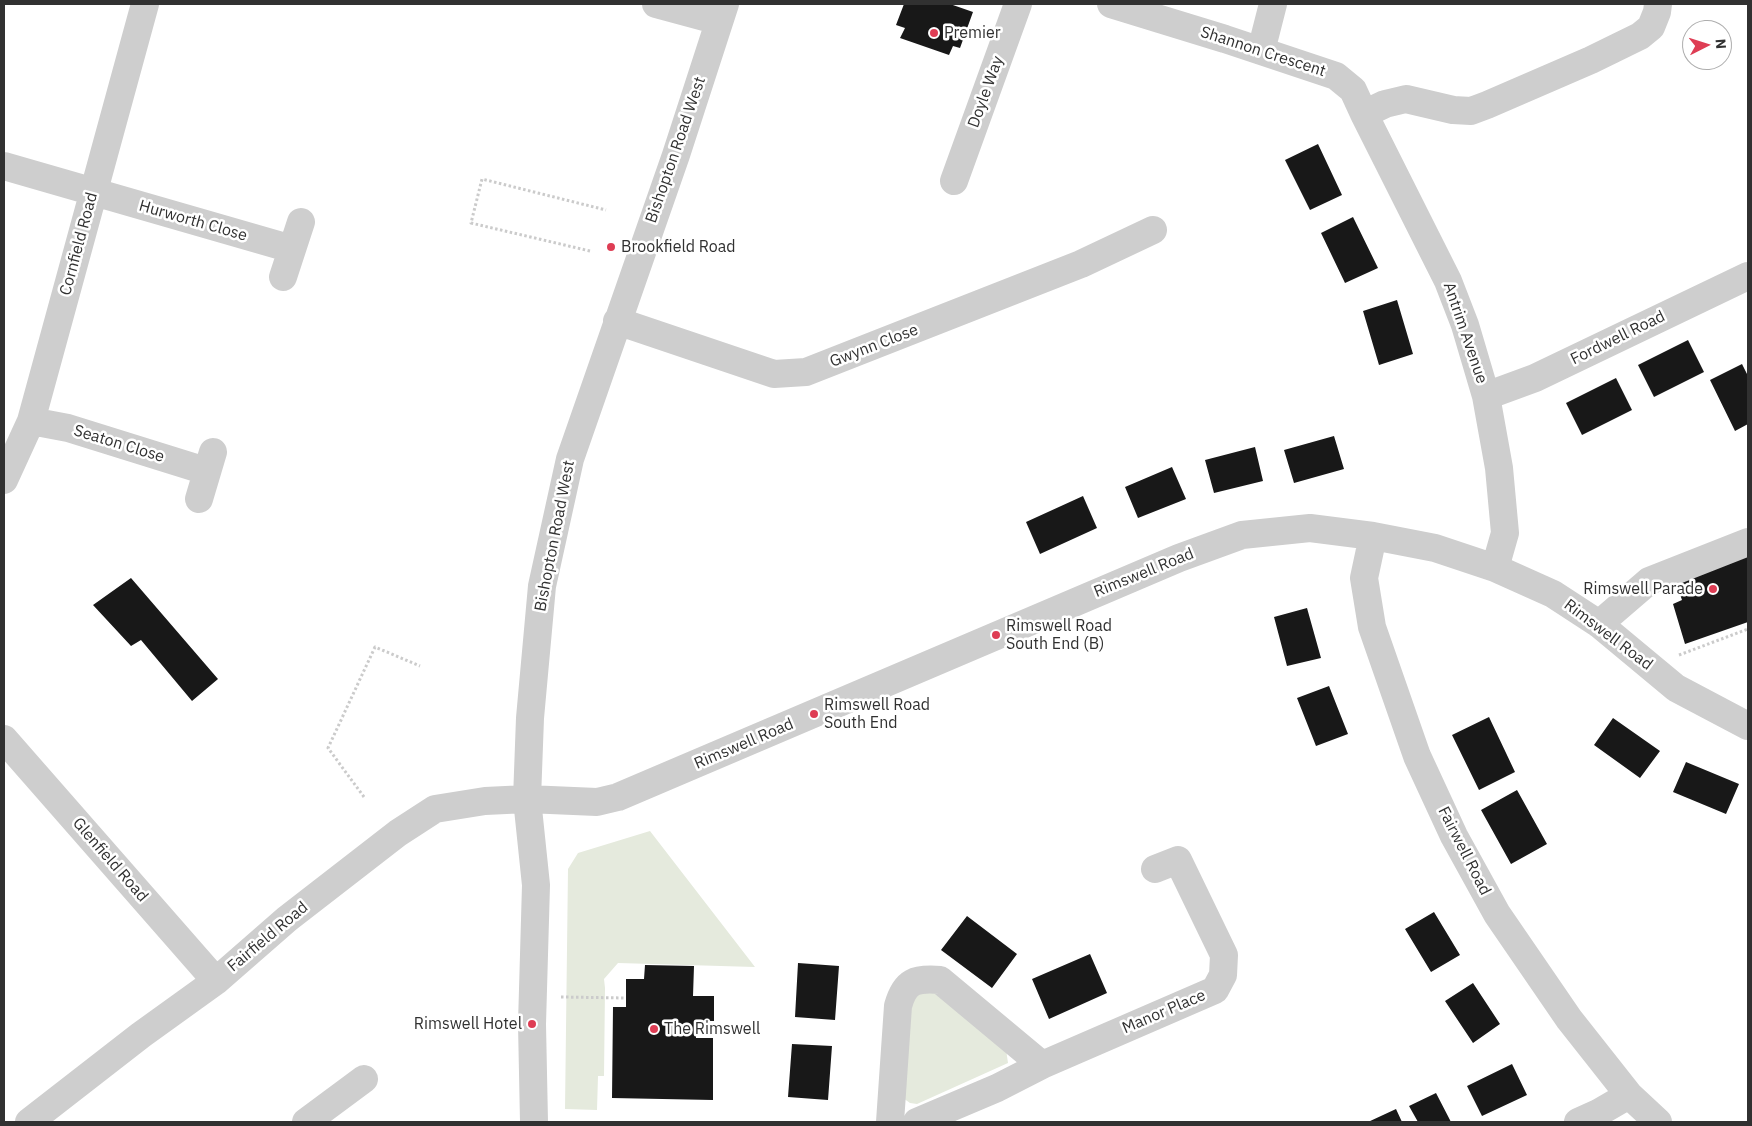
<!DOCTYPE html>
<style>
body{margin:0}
#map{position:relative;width:1752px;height:1126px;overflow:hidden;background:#fff;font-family:"IBM Plex Sans",sans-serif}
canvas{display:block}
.frame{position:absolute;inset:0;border:5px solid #313131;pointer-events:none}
.north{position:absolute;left:1682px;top:20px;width:50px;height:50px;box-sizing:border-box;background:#fff;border:1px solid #adadad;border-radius:50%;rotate:85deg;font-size:14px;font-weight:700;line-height:20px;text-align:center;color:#313131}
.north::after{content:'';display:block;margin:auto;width:18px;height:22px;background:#de3d54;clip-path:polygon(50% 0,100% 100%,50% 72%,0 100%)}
</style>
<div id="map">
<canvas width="1752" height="1126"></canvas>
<div class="frame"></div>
<div class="north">N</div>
</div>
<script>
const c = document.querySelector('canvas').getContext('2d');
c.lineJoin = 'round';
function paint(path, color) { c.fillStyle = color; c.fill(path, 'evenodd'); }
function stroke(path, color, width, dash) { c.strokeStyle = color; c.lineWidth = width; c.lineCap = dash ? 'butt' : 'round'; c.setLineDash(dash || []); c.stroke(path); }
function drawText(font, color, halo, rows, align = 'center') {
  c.font = font + ' "IBM Plex Sans",sans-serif'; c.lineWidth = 5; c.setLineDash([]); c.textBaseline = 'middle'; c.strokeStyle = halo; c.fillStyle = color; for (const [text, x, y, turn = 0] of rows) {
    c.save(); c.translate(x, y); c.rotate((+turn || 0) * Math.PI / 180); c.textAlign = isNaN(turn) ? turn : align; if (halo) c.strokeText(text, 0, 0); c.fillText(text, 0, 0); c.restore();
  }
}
paint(new Path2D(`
 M 650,831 L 755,967 L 618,963 L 604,979 L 605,988 L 604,1076 L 598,1076 L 597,1110 L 565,1109 L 568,869 L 578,853 Z
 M 932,990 L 1006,1049 L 1008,1063 L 917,1104 L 910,1103 L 903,1098 L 909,1006 L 916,993 Z`), '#e5eadd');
paint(new Path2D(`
 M 904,4 L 950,4 L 973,12 L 960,48 L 953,46 L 949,55 L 900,38 L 905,28 L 896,25 Z
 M 1318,144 L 1342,195 L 1310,210 L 1285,160 Z
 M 1353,217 L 1378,268 L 1345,283 L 1321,233 Z
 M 1397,300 L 1413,354 L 1379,365 L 1363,311 Z
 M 1688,340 L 1704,372 L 1654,397 L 1638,365 Z
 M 1742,364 L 1748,376 L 1748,424 L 1735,431 L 1710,380 Z
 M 1616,378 L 1632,410 L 1582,435 L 1566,403 Z
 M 1334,436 L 1344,469 L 1294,483 L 1284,450 Z
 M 1255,447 L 1263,481 L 1214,493 L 1205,460 Z
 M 1172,467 L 1186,499 L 1138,518 L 1125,487 Z
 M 1083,496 L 1097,528 L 1040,554 L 1026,522 Z
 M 1748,549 L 1748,622 L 1685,644 L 1673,604 L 1682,600 L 1674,577 Z
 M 131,578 L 218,679 L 192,701 L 141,640 L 131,646 L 93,605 Z
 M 1307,608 L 1321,658 L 1287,666 L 1274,617 Z
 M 1329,686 L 1348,734 L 1316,746 L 1297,698 Z
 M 1489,717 L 1515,772 L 1479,790 L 1452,735 Z
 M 1613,718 L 1660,751 L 1640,778 L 1594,745 Z
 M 1686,762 L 1739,784 L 1726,814 L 1673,792 Z
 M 1517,790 L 1547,844 L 1511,864 L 1481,810 Z
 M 1434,912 L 1460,955 L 1431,972 L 1405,929 Z
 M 967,916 L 1017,954 L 992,988 L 941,950 Z
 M 1090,954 L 1107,993 L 1049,1019 L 1032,979 Z
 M 798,963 L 839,966 L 835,1020 L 795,1017 Z
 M 645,965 L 694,966 L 693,996 L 714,996 L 714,1021 L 696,1021 L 696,1038 L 713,1038 L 713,1100 L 612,1098 L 613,1007 L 626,1007 L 626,979 L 644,979 Z
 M 1473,983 L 1500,1024 L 1473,1043 L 1445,1001 Z
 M 792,1044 L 832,1046 L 828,1100 L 788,1097 Z
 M 1512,1064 L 1527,1095 L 1482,1116 L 1467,1086 Z
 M 1436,1093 L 1451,1122 L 1418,1122 L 1409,1106 Z
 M 1396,1109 L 1402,1122 L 1368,1122 Z`), '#181818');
stroke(new Path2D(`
 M 590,251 L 471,223 L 482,179 L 606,210
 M 1679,655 L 1748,629
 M 364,797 L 328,748 L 375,647 L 420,666
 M 561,997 L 626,998`), '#cbcbcb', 3, [2.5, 2.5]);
stroke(new Path2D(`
 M 656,4 L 719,21
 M 1111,4 L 1225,39 L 1336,76 L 1353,90 L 1364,114 L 1385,104 L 1406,99 L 1453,110 L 1471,111 L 1487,105 L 1591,60 L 1640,36 L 1651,27 L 1657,12 L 1658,4
 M 1261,51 L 1273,4
 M 1364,114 L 1448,281 L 1465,325 L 1486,396 L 1499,468 L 1505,533 L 1495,568
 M 4,166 L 292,249
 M 954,181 L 1018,4
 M 283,277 L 301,222
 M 617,321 L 774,374 L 806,372 L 1081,264 L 1153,230
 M 1486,396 L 1535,378 L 1748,276
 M 31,421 L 68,428 L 206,471
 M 4,480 L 31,421 L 145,4
 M 199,499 L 213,452
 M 1373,536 L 1364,578 L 1372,627 L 1417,756 L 1454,836 L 1497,914 L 1569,1019 L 1629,1095 L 1658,1122
 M 1599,624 L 1649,581 L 1748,542
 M 4,739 L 216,981
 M 29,1122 L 141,1035 L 216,981 L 287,919 L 398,833 L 435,809 L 485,801 L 527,799 L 597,802 L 618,797 L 1179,558 L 1242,535 L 1310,528 L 1373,536 L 1435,548 L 1495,568 L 1553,594 L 1599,624 L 1676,688 L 1748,726
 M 306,1122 L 364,1079
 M 534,1122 L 532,1024 L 536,885 L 527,799 L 530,718 L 542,586 L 570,459 L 676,155 L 725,4
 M 890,1122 L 898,1006 C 905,981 915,978 940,980 L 1042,1065 L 1215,990 L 1223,975 L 1224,955 L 1178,860 L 1155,869
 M 917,1122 L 997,1088 L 1042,1065
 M 1578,1122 L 1598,1113 L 1629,1095`), '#cecece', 28);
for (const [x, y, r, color] of [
 [934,33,5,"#de3d54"],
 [611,247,5,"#de3d54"],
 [1713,589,5,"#de3d54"],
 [996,635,5,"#de3d54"],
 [814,714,5,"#de3d54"],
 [532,1024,5,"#de3d54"],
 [654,1029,5,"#de3d54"]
]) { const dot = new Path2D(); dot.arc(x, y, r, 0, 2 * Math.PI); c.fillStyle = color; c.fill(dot); stroke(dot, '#fff', 2); }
drawText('16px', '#313131', '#fff', [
 ["Premier",944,33],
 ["Brookfield Road",621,247],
 ["Rimswell Parade",1703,589,"right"],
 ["Rimswell Road",1006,626],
 ["South End (B)",1006,644],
 ["Rimswell Road",824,705],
 ["South End",824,723],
 ["Rimswell Hotel",522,1024,"right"],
 ["The Rimswell",664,1029]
], 'left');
drawText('16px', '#313131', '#fff', [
 ["Shannon Crescent",1263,52,18],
 ["Doyle Way",986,92,-70],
 ["Bishopton Road West",676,150,-71],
 ["Hurworth Close",193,221,16],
 ["Cornfield Road",79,244,-75],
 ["Antrim Avenue",1465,333,71],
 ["Fordwell Road",1618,338,-26],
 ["Gwynn Close",874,346,-21],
 ["Seaton Close",119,444,17],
 ["Bishopton Road West",555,536,-79],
 ["Rimswell Road",1144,573,-22],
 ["Rimswell Road",1608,635,37],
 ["Rimswell Road",744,744,-23],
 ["Fairwell Road",1464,851,63],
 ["Glenfield Road",110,860,49],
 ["Fairfield Road",268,937,-40],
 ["Manor Place",1164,1012,-23]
]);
</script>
